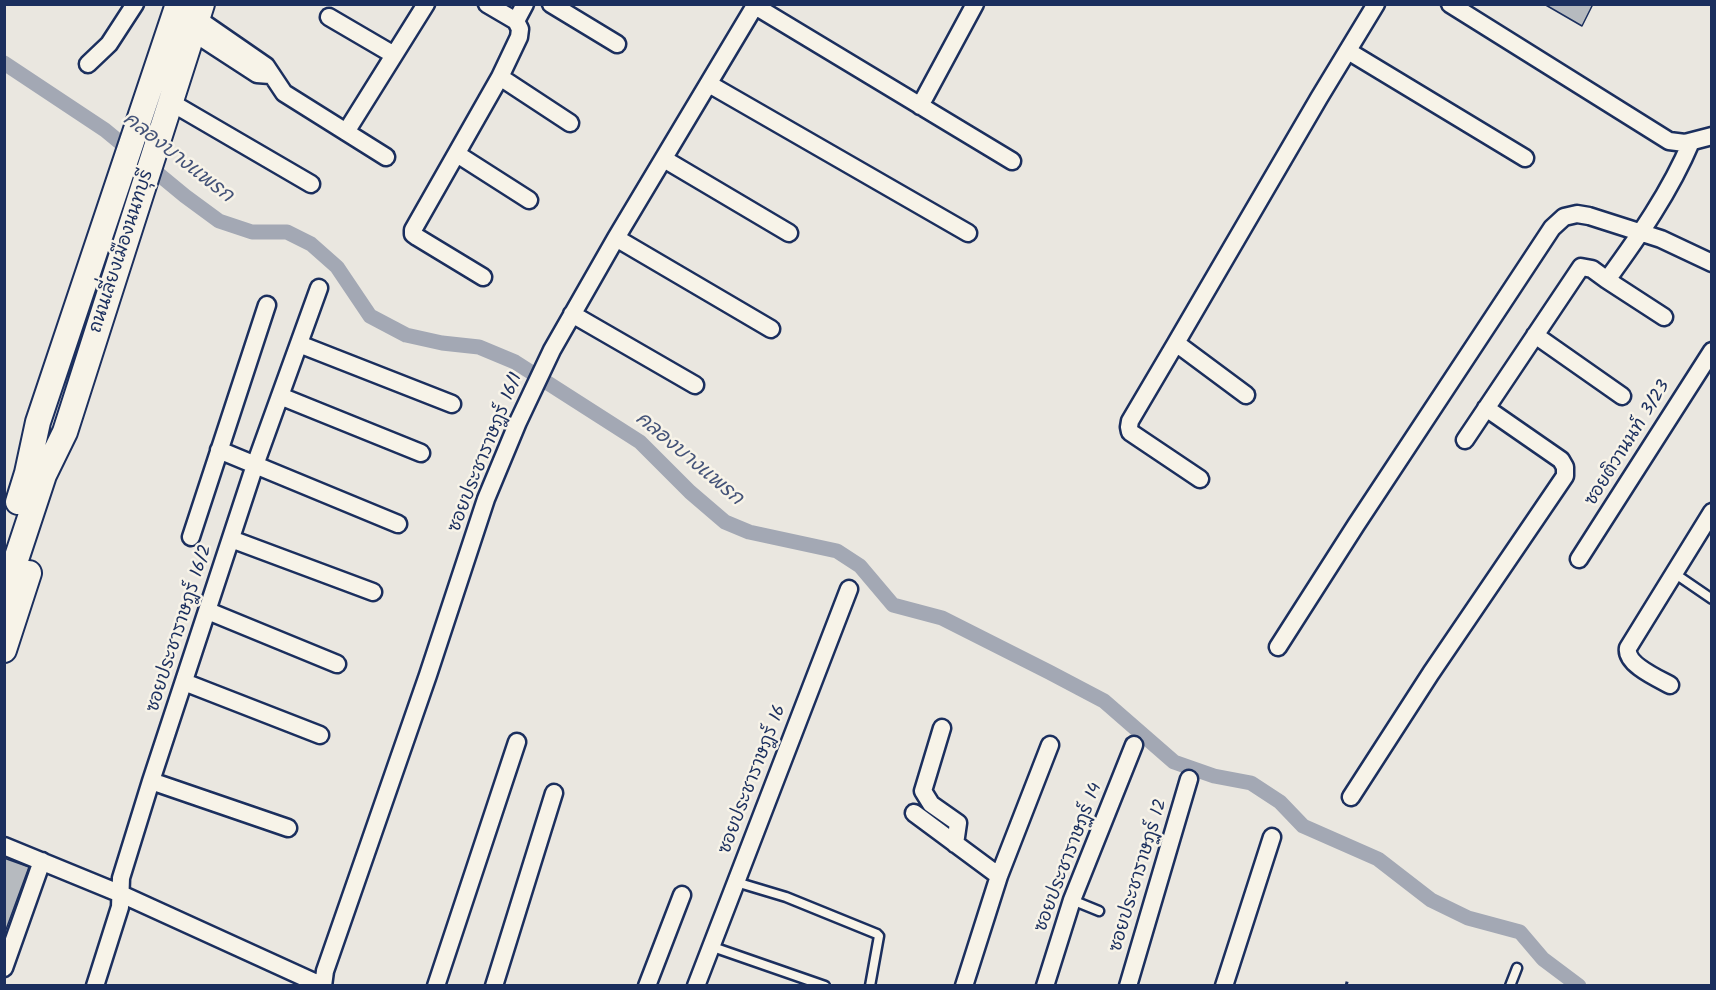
<!DOCTYPE html>
<meta charset="utf-8">
<style>
body{margin:0}
#map{position:relative;width:1716px;height:990px;overflow:hidden;background:#eae7e0;font-family:Kalam,sans-serif}
canvas{display:block}
.frame{position:absolute;inset:0;border:6px solid #1b2f5e;pointer-events:none}
</style>
<div id="map">
<canvas width="1716" height="990"></canvas>
<div class="frame"></div>
</div>
<script>
const c = document.querySelector('canvas').getContext('2d');
c.lineJoin = 'round';
function stroke(path, color, width, dash) { c.strokeStyle = color; c.lineWidth = width; c.lineCap = dash ? 'butt' : 'round'; c.setLineDash(dash || []); c.stroke(path); }
function paint(path, color) { c.fillStyle = color; c.fill(path, 'evenodd'); }
function drawText(font, color, halo, rows, align = 'center') {
  c.font = font + ' Kalam,"Playpen Sans Thai",sans-serif'; c.lineWidth = 5; c.setLineDash([]); c.textBaseline = 'middle'; c.strokeStyle = halo; c.fillStyle = color; for (const [text, x, y, turn = 0] of rows) {
    c.save(); c.translate(x, y); c.rotate((+turn || 0) * Math.PI / 180); c.textAlign = isNaN(turn) ? turn : align; if (halo) c.strokeText(text, 0, 0); c.fillText(text, 0, 0); c.restore();
  }
}
stroke(new Path2D(`
 M 4,63 L 105,130 L 185,196 L 219,221 L 252,232 L 287,232 L 311,244 L 337,267 L 370,316 L 406,335 L 442,343 L 479,347 L 515,362 L 640,442 L 690,492 L 725,522 L 749,532 L 837,551 L 860,566 L 893,605 L 942,618 L 1049,672 L 1104,701 L 1174,762 L 1214,776 L 1251,783 L 1280,802 L 1303,826 L 1378,859 L 1431,900 L 1468,918 L 1520,932 L 1543,959 L 1579,986`), '#a3a8b4', 15);
const building = new Path2D(`
 M 1544,4 L 1593,4 L 1582,26 Z
 M 4,858 L 29,867 L 4,935 Z`);
paint(building, '#b6babf');
stroke(building, '#1b2f5e', 1.5);
const lane = new Path2D(`
 M 1674,573 L 1712,599
 M 736,882 L 786,897 L 877,934 L 879,936 L 870,986
 M 1072,900 L 1099,911
 M 710,946 L 825,986
 M 1510,986 L 1517,968`);
const street = new Path2D(`
 M 487,4 L 516,21
 M 551,4 L 617,44
 M 1450,4 L 1669,141 L 1685,143 L 1712,136
 M 755,6 L 1012,161
 M 329,17 L 394,55
 M 198,19 L 266,66 L 284,93 L 386,157
 M 194,33 L 257,74 L 270,75
 M 1348,51 L 1525,158
 M 88,64 L 109,44 L 135,4
 M 500,77 L 570,123
 M 709,84 L 968,233
 M 172,103 L 311,184
 M 920,106 L 975,4
 M 346,132 L 426,4
 M 457,154 L 529,200
 M 664,159 L 789,233
 M 616,238 L 771,329
 M 483,277 L 417,237 L 413,234 L 413,230 L 500,77 L 519,37 L 520,29 L 516,21 L 525,4
 M 572,314 L 695,385
 M 1664,317 L 1607,280 C 1639,236 1670,192 1691,142
 M 1535,335 L 1622,396
 M 1176,343 L 1130,421 L 1129,427 L 1130,432 L 1200,479
 M 299,344 L 452,404
 M 1246,395 L 1176,343 L 1319,98 L 1376,4
 M 280,396 L 421,453
 M 1465,440 L 1581,267 L 1592,269 L 1607,280
 M 219,450 L 398,524
 M 191,537 L 267,305
 M 231,539 L 373,592
 M 1579,559 L 1712,351
 M 208,611 L 337,664
 M 1278,647 L 1356,525 L 1552,228 L 1564,217 L 1577,214 L 1589,216 L 1661,239 L 1712,263
 M 184,682 L 320,735
 M 1670,685 C 1657,678 1625,664 1628,648 L 1712,512
 M 942,728 L 923,791 L 931,804 L 958,823 L 955,844
 M 151,781 L 288,828
 M 1351,797 L 1431,673 L 1565,476 L 1565,467 L 1561,460 L 1486,408
 M 914,813 L 999,876
 M 4,846 L 121,894 L 323,986
 M 4,968 L 42,861
 M 95,986 L 120,907 L 121,878 L 151,781 L 255,465 L 319,288
 M 323,986 L 325,971 L 428,675 L 486,499 L 518,422 L 552,350 L 616,238 L 756,4
 M 436,986 L 517,742
 M 494,986 L 554,793
 M 647,986 L 682,895
 M 696,986 L 849,589
 M 964,986 L 999,876 L 1050,745
 M 1045,986 L 1072,900 L 1134,745
 M 1128,986 L 1189,779
 M 1224,986 L 1272,837`);
const secondary = new Path2D(`
 M 18,502 L 27,473 L 38,422 L 178,4
 M 4,596 L 44,475 L 65,432 L 202,4
 M 4,650 L 29,573`);
stroke(lane, '#1b2f5e', 13);
stroke(street, '#1b2f5e', 21);
stroke(secondary, '#1b2f5e', 28);
stroke(new Path2D(`
 M 1346,986 L 1348,978`), '#1b2f5e', 3, [4.5, 4.5]);
stroke(lane, '#f7f3e8', 8);
stroke(street, '#f7f3e8', 16);
stroke(secondary, '#f7f3e8', 24);
drawText('18px', '#1b2f5e', '#f7f3e8', [
 ["ถนนเลี่ยงเมืองนนทบุรี",123,252,-72],
 ["ซอยติวานนท์ 3/23",1629,444,-58],
 ["ซอยประชาราษฎร์ 16/1",487,453,-68],
 ["ซอยประชาราษฎร์ 16/2",181,629,-72],
 ["ซอยประชาราษฎร์ 16",754,780,-69],
 ["ซอยประชาราษฏร์ 14",1070,858,-69],
 ["ซอยประชาราษฏร์ 12",1140,876,-73]
]);
drawText('italic 20px', '#445378', '#f7f3e8', [
 ["คลองบางแพรก",177,159,38],
 ["คลองบางแพรก",688,460,40]
]);
</script>
